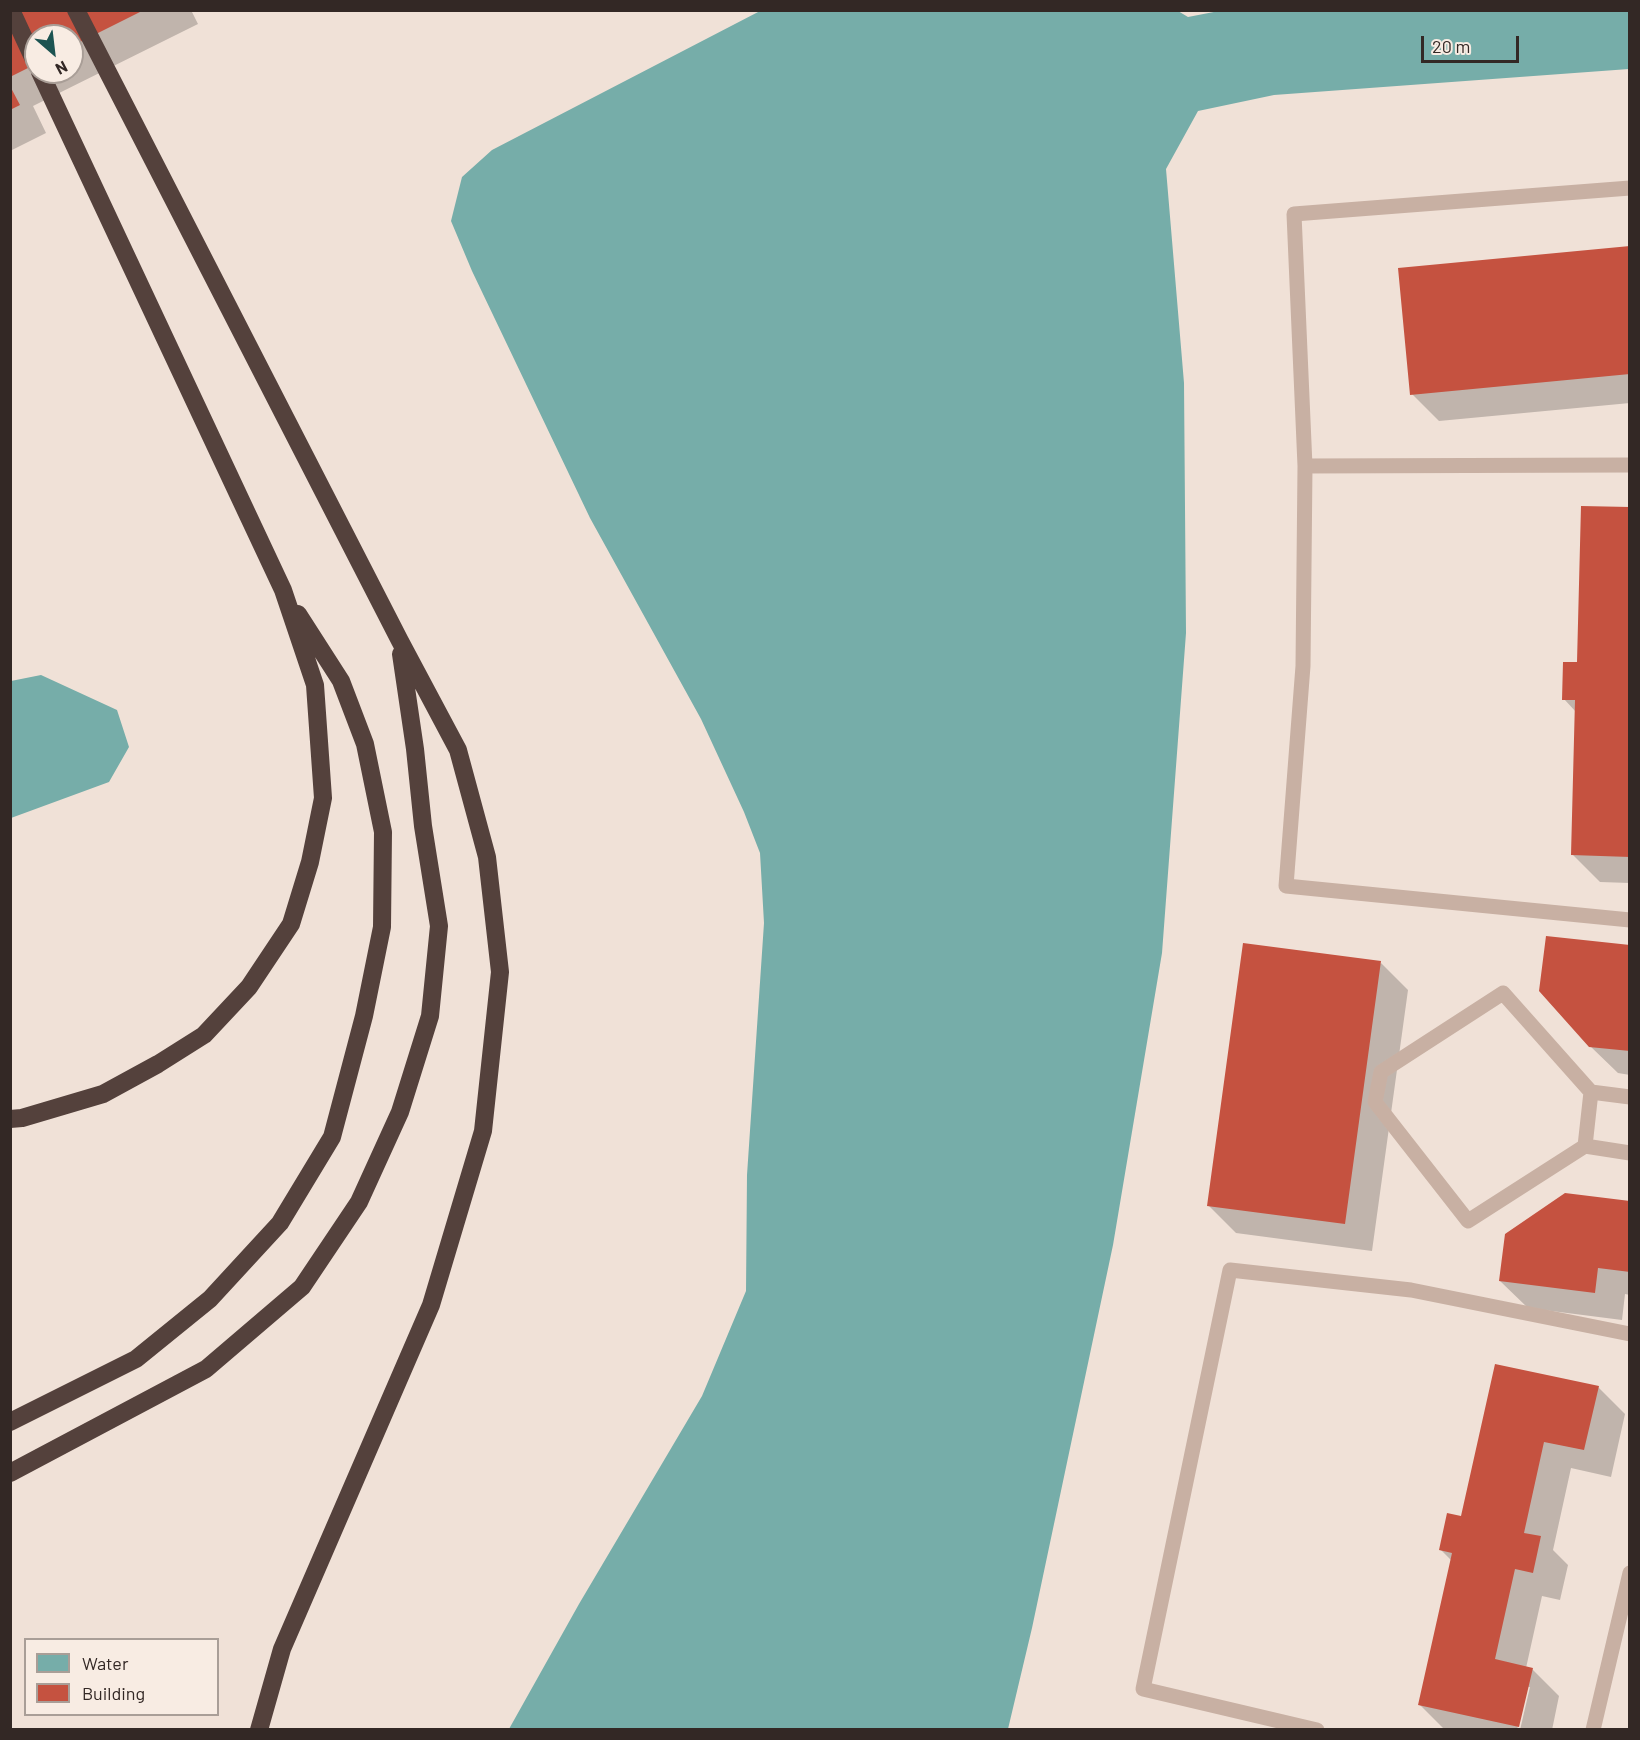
<!DOCTYPE html>
<style>
body{margin:0}
#map{position:relative;width:1640px;height:1740px;overflow:hidden;background:#f0e1d7;font-family:Barlow,sans-serif}
canvas{display:block}
.frame{position:absolute;inset:0;border:12px solid #332825;pointer-events:none}
.legend{position:absolute;left:24px;top:1638px;width:195px;height:78px;box-sizing:border-box;background:#f8ece3;border:2px solid #a99e97;margin:0;padding:8px 10px;list-style:none;font-size:18px;color:#332825}
.legend li{display:flex;align-items:center;gap:12px;height:30px}
.legend b{width:30px;border:2px solid #a99e97}
.north{position:absolute;left:24px;top:24px;width:60px;height:60px;box-sizing:border-box;background:#f8ece3;border:2px solid #a99e97;border-radius:50%;rotate:152deg;font-size:16px;font-weight:700;line-height:24px;text-align:center;color:#332825}
.north::after{content:'';display:block;margin:auto;width:21px;height:27px;background:#1c5351;clip-path:polygon(50% 0,100% 100%,50% 72%,0 100%)}
.scale{position:absolute;left:1421px;top:36px;width:98px;height:27px;box-sizing:border-box;border:3px solid #332825;border-top:0;padding-left:8px;font-size:18px;line-height:21px;white-space:nowrap;color:#332825;-webkit-text-stroke:4px #f8ece3;paint-order:stroke}
</style>
<div id="map">
<canvas width="1640" height="1740"></canvas>
<div class="frame"></div>
<ul class="legend">
<li><b style="height:16px;background:#76ada9"></b>Water</li>
<li><b style="height:16px;background:#c55240"></b>Building</li>
</ul>
<div class="north">N</div>
<div class="scale">20 m</div>
</div>
<script>
const c = document.querySelector('canvas').getContext('2d');
c.lineJoin = 'round';
function paint(path, color) { c.fillStyle = color; c.fill(path, 'evenodd'); }
function stroke(path, color, width, dash) { c.strokeStyle = color; c.lineWidth = width; c.lineCap = dash ? 'butt' : 'round'; c.setLineDash(dash || []); c.stroke(path); }
paint(new Path2D(`
 M 1178,11 L 1188,17 L 1224,10 L 1629,11 L 1629,69 L 1274,95 L 1198,111 L 1166,169 L 1184,383 L 1186,633 L 1162,953 L 1113,1245 L 1032,1628 L 1008,1729 L 509,1729 L 579,1604 L 702,1396 L 746,1291 L 747,1175 L 764,923 L 760,853 L 744,812 L 701,719 L 590,518 L 472,271 L 451,221 L 462,177 L 492,150 L 760,11 Z
 M 41,675 L 117,710 L 129,747 L 109,782 L 11,818 L 11,681 Z`), '#76ada9');
paint(new Path2D(`
 M 10,10 L 191,10 L 198,24 L 33,106 L 46,133 L 10,151 ZM 36,36 L 72,36 L 72,72 L 36,72 Z
 M 1630,247 L 1630,403 L 1439,421 L 1412,394 Z
 M 1630,508 L 1630,883 L 1600,882 L 1573,855 L 1576,712 L 1564,699 L 1579,664 Z
 M 1630,947 L 1630,1075 L 1618,1073 L 1590,1046 Z
 M 1381,963 L 1408,990 L 1372,1251 L 1236,1233 L 1209,1206 Z
 M 1630,1203 L 1630,1295 L 1625,1294 L 1622,1320 L 1528,1308 L 1500,1281 Z
 M 1598,1387 L 1625,1414 L 1611,1477 L 1571,1468 L 1553,1550 L 1568,1565 L 1560,1600 L 1542,1596 L 1526,1668 L 1532,1669 L 1559,1696 L 1552,1730 L 1520,1730 L 1530,1687 L 1527,1687 L 1517,1730 L 1445,1730 L 1420,1705 L 1452,1561 L 1441,1550 L 1462,1518 Z`), '#0003');
paint(new Path2D(`
 M 10,10 L 144,10 L 72,46 L 72,36 L 36,36 L 36,64 L 10,77 Z
 M 10,86 L 20,105 L 10,110 Z
 M 1630,246 L 1630,374 L 1410,395 L 1398,268 Z
 M 1581,506 L 1630,507 L 1630,857 L 1571,855 L 1575,700 L 1562,700 L 1563,662 L 1577,662 Z
 M 1546,936 L 1630,945 L 1630,1051 L 1589,1047 L 1539,991 Z
 M 1243,943 L 1381,961 L 1345,1224 L 1207,1206 Z
 M 1565,1193 L 1630,1201 L 1630,1272 L 1598,1268 L 1595,1293 L 1499,1281 L 1505,1234 Z
 M 1495,1364 L 1599,1386 L 1584,1450 L 1544,1442 L 1524,1533 L 1541,1536 L 1533,1573 L 1515,1569 L 1495,1659 L 1533,1668 L 1519,1727 L 1418,1705 L 1452,1553 L 1439,1550 L 1447,1513 L 1461,1516 Z`), '#c55240');
stroke(new Path2D(`
 M 1630,188 L 1294,214 L 1305,466 L 1630,465
 M 1305,466 L 1303,666 L 1286,886 L 1630,920
 M 1630,1097 L 1591,1092 L 1503,993 L 1381,1072 L 1375,1102 L 1468,1221 L 1585,1146 L 1630,1153
 M 1585,1146 L 1591,1092
 M 1317,1730 L 1143,1689 L 1230,1270 L 1411,1290 L 1630,1334
 M 1593,1730 L 1630,1573`), '#c8b0a3', 15);
stroke(new Path2D(`
 M 11,10 L 36,64
 M 76,10 L 400,641 L 458,750 L 487,857 L 500,972 L 483,1131 L 431,1305 L 282,1649 L 259,1730
 M 10,1119 L 22,1118 L 103,1094 L 158,1064 L 204,1035 L 249,987 L 291,924 L 310,862 L 323,798 L 315,685 L 283,590 L 40,72
 M 10,1422 L 136,1359 L 210,1299 L 280,1223 L 332,1137 L 364,1016 L 382,927 L 383,832 L 365,744 L 341,681 L 298,614
 M 10,1473 L 206,1369 L 302,1287 L 359,1202 L 400,1112 L 430,1016 L 439,926 L 423,826 L 415,749 L 401,654`), '#54413c', 18);
</script>
